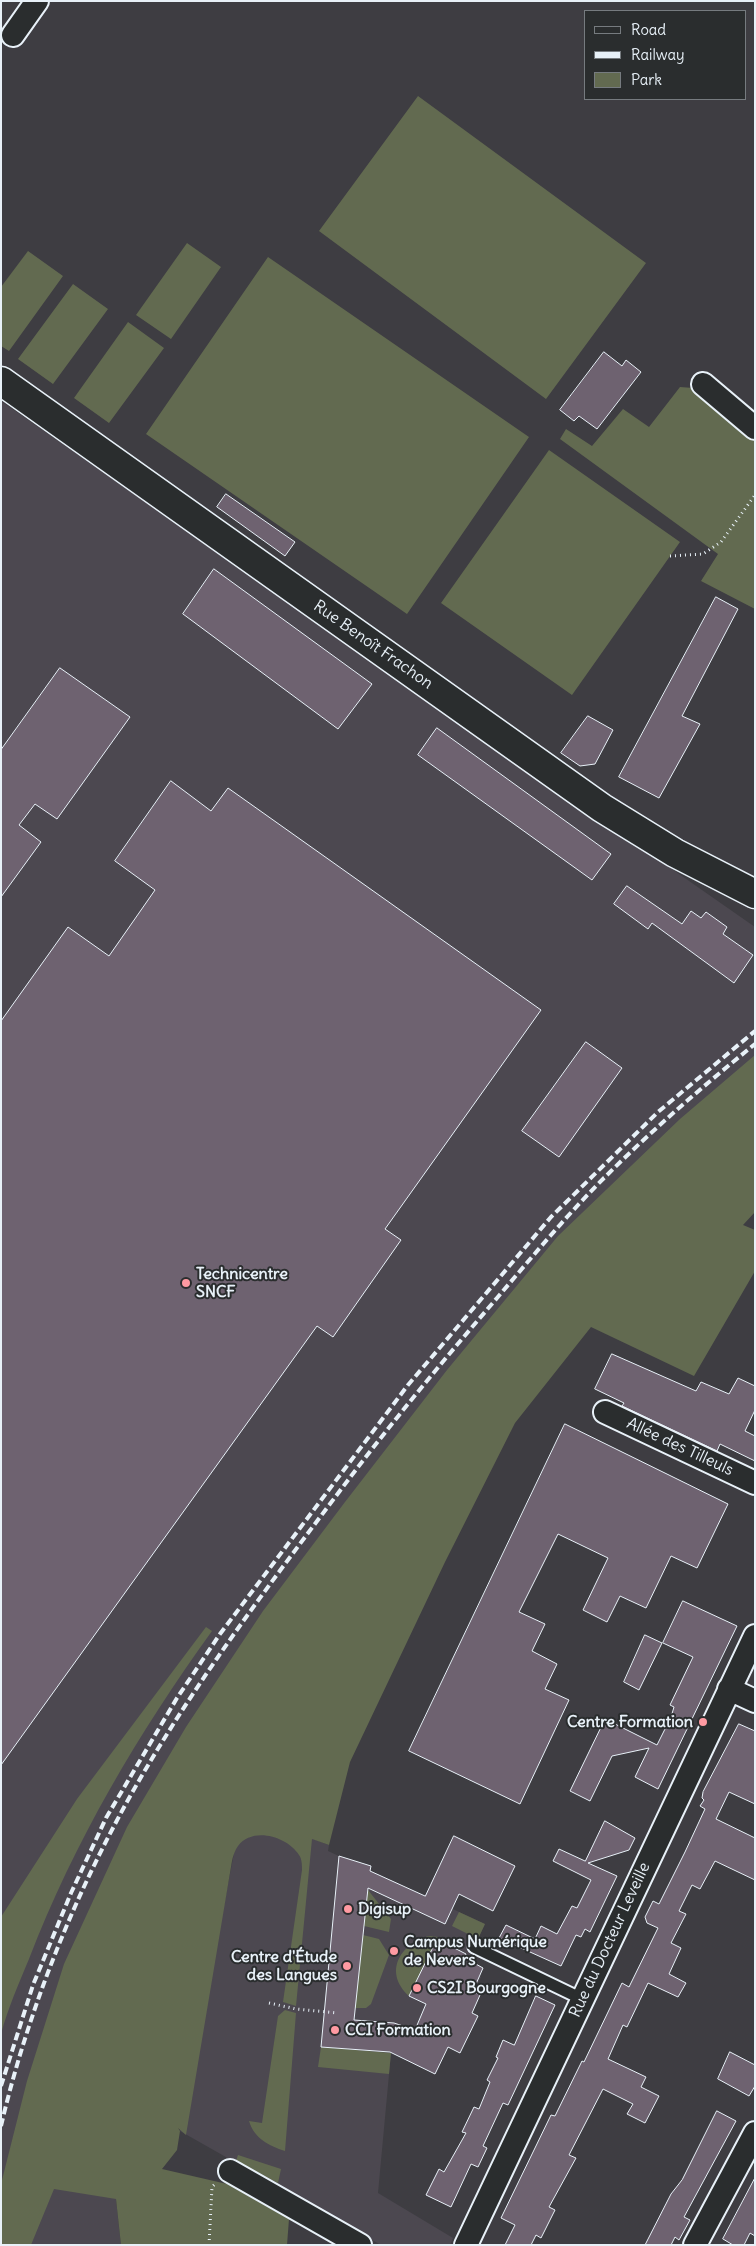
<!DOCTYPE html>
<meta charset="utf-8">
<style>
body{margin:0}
#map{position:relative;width:756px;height:2246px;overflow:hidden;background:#3e3d42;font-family:Delius,sans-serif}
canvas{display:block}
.frame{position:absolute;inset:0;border:2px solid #e8f1f8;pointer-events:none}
.legend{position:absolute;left:584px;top:10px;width:162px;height:90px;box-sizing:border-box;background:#2a2d2e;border:1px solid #767b7f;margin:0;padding:6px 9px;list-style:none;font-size:15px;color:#e8f1f8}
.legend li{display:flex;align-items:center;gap:10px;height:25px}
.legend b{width:25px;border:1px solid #767b7f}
</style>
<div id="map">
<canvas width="756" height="2246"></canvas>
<div class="frame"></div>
<ul class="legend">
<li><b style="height:6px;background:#2a2d2e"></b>Road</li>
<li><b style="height:6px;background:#e8f1f8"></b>Railway</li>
<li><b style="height:14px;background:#626a50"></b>Park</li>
</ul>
</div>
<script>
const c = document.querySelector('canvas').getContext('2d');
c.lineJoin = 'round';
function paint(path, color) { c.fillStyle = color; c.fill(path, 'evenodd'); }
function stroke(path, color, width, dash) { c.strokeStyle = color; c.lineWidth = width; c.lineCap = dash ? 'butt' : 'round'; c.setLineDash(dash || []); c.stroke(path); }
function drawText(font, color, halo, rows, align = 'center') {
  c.font = font + ' Delius,sans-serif'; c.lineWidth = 4; c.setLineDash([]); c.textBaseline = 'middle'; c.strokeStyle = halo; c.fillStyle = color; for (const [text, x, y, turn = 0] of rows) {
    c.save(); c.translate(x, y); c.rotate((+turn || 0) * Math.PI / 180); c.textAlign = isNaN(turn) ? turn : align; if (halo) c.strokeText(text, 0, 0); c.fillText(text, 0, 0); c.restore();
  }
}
paint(new Path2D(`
 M 1,401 L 755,927 L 755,1095 L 317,1575 L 116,2199 L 121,2245 L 1,2245 Z
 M 242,1812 L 329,1845 L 328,1851 L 485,1924 L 470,1955 L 476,1964 L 472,1972 L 481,1977 L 435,2074 L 391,2053 L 378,2193 L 453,2238 L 450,2245 L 381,2245 L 180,2131 Z`), '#4c4850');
paint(new Path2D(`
 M 418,96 L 646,263 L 546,399 L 319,231 Z
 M 187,243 L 221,267 L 171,339 L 136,315 Z
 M 28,251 L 63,276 L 9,351 L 1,346 L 1,287 Z
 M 268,257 L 529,437 L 407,614 L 146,434 Z
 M 73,284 L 108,309 L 53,384 L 18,359 Z
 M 128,322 L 164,348 L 109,423 L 74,398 Z
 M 680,387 L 693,388 L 755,441 L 755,609 L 701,581 L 718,554 L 560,439 L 566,429 L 592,446 L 623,409 L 649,427 Z
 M 549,450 L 680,542 L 572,695 L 441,603 Z
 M 755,1055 L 755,1212 L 743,1225 L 755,1230 L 755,1271 L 694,1376 L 591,1327 L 515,1423 L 445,1562 L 350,1762 L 329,1845 L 312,1839 L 296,2006 L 283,2002 L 302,1870 C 302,1865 302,1859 299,1855 C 288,1837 253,1826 238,1846 C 235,1850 233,1856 232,1861 L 186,2135 L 178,2128 L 180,2131 L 177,2150 L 162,2169 L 227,2184 L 289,2219 L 287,2245 L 121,2245 L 116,2199 L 54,2189 L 31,2245 L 1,2245 L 1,2184 L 27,2081 L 64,1964 L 127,1827 L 186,1727 L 263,1611 L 345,1502 L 447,1370 L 558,1236 L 680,1119 Z
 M 206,1627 L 212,1631 C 139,1732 74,1842 29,1959 C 19,1983 8,2008 1,2034 L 1,1917 L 77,1799 Z
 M 368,1890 L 391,1919 L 389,1932 L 364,1926 Z
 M 459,1912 L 485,1924 L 478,1939 L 452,1926 Z
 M 363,1935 L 379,1939 L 389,1955 L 371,2004 L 366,2008 L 355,2008 Z
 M 429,1936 L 438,1937 L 409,1996 C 383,1972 400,1944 429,1936 Z
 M 285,2010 L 296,2013 L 285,2151 C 269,2146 254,2138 249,2121 L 262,2123 L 278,2016 Z
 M 321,2047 L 391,2053 L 389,2074 L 318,2067 Z
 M 238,2155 L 281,2169 L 278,2183 L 236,2161 Z`), '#626a50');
const building = new Path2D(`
 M 604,352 L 622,366 L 626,360 L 641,372 L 597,429 L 579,416 L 574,421 L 560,410 Z
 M 226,494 L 295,542 L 285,556 L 217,507 Z
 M 214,569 L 372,684 L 338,729 L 183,614 Z
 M 716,597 L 738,609 L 682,716 L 700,724 L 659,798 L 619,777 Z
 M 60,668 L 130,717 L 57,819 L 35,804 L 19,825 L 41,842 L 1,897 L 1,750 Z
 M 588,716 L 613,730 L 595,764 L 580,766 L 561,753 Z
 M 437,728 L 611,854 L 592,880 L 418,755 Z
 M 171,781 L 211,811 L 228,788 L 541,1010 L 385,1229 L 401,1240 L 333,1337 L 317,1326 L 1,1765 L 1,1021 L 68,927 L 109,956 L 155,890 L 115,861 Z
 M 627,886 L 682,924 L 691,911 L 701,918 L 706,912 L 727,927 L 723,934 L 753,955 L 734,983 L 652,923 L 648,929 L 614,904 Z
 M 586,1042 L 622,1068 L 559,1157 L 522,1131 Z
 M 612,1354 L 696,1391 L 701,1382 L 729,1394 L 738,1378 L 755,1386 L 755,1410 L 745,1431 L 755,1436 L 755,1461 L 720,1444 L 717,1451 L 622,1406 L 624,1403 L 595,1389 Z
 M 565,1424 L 728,1504 L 697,1568 L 671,1556 L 646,1608 L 620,1596 L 607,1622 L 583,1610 L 608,1558 L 558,1534 L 519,1612 L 545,1624 L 532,1651 L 557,1664 L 545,1689 L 569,1700 L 520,1804 L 409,1751 Z
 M 683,1601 L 737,1626 L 658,1789 L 635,1777 L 649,1748 L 612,1756 L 590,1801 L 570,1791 L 605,1719 L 657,1745 L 671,1717 L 674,1707 L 670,1705 L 693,1657 L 663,1643 Z
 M 645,1635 L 662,1643 L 639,1690 L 624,1682 Z
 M 739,1724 L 755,1731 L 755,1804 L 729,1792 L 716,1819 L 755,1838 L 755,1880 L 715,1861 L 700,1889 L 692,1885 L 679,1911 L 686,1914 L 671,1943 L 681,1948 L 669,1974 L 686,1983 L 678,1997 L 648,1983 L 627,2027 L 623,2025 L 608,2059 L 646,2077 L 641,2087 L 659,2096 L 645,2123 L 627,2114 L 633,2104 L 603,2089 L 569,2155 L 576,2158 L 549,2207 L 555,2210 L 541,2238 L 536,2235 L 531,2245 L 505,2245 L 515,2225 L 501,2218 L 551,2115 L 555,2116 L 582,2061 L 584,2062 L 622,1983 L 629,1987 L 658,1928 L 647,1923 L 645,1917 L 653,1901 L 659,1904 L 685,1852 L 705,1809 L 700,1806 L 704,1800 L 702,1798 L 703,1792 Z
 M 605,1821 L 635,1838 L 629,1850 L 588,1863 L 617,1876 L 590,1932 L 585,1929 L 581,1937 L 576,1935 L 561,1966 L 499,1938 L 506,1925 L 535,1939 L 541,1926 L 557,1934 L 572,1906 L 577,1908 L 591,1880 L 553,1861 L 559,1849 L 585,1861 Z
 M 454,1836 L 515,1866 L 493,1911 L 459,1894 L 445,1924 L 368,1888 L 354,2020 L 394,2023 L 415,2030 L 426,2004 L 409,1996 L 437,1939 L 466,1954 L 465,1958 L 483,1968 L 476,1984 L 478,1985 L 474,1992 L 480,1995 L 472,2013 L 478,2016 L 460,2053 L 448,2047 L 435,2074 L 390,2052 L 321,2047 L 339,1856 L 371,1866 L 370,1871 L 425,1896 Z
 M 536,1996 L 555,2005 L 508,2105 L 503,2103 L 483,2146 L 487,2148 L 478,2167 L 471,2164 L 451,2207 L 426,2195 L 439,2169 L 444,2172 L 466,2133 L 462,2132 L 474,2107 L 479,2109 L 490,2082 L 487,2080 L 498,2058 L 496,2057 L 503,2040 L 514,2045 Z
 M 730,2052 L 755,2065 L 755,2086 L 749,2096 L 718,2079 Z
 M 717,2111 L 736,2121 L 684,2217 L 690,2220 L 679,2240 L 675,2237 L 671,2245 L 645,2245 L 671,2194 L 682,2180 Z
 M 755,2178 L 755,2236 L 750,2233 L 744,2245 L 733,2245 L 723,2239 Z`);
paint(building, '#6e6270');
stroke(building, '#e8f1f8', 1);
const lane = new Path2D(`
 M 474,1947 L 582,1999`);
const street = new Path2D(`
 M 13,35 L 37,1
 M 703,384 L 755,428
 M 605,1412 L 755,1483
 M 729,1689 L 755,1701
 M 230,2171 L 360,2245
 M 466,2245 L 755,1636
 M 695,2245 L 755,2133`);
const secondary = new Path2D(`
 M 1,381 L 602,808 L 675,853 L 755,894`);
stroke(lane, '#e8f1f8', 15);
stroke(street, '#e8f1f8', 26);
stroke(secondary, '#e8f1f8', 31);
stroke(new Path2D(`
 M 670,556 L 703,554 L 721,542 L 755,495
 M 269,2003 L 296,2009 L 338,2013
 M 209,2245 L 212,2187 L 215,2184`), '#e8f1f8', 3, [1, 4]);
stroke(lane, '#2a2d2e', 11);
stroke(street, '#2a2d2e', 22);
stroke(secondary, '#2a2d2e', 28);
stroke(new Path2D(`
 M 1,2086 L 33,1985 L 71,1893 L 106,1818 L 177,1698 L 220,1634 L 408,1385 L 551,1217 L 658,1112 L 755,1031
 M 1,2126 C 30,2002 80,1881 144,1772 C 201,1675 268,1586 336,1496 C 387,1428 441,1363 497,1298 C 532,1257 566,1216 604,1178 C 651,1131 703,1086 755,1044`), '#e8f1f8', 4, [8, 4]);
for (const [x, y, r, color] of [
 [186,1283,5,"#ff9aa2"],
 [703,1722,5,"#ff9aa2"],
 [348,1909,5,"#ff9aa2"],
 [394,1951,5,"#ff9aa2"],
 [347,1966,5,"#ff9aa2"],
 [417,1988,5,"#ff9aa2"],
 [335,2030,5,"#ff9aa2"]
]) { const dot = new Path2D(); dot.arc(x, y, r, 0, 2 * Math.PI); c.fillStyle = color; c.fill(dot); stroke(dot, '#2a2d2e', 2); }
drawText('16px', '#e8f1f8', '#2a2d2e', [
 ["Rue Benoît Frachon",373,645,35],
 ["Allée des Tilleuls",680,1447,25],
 ["Rue du Docteur Leveille",610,1940,-65]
]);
drawText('bold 16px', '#e8f1f8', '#2a2d2e', [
 ["Technicentre",196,1274],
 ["SNCF",196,1292],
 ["Centre Formation",693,1722,"right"],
 ["Digisup",358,1909],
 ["Campus Numérique",404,1942],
 ["de Nevers",404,1960],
 ["Centre d'Étude",337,1957,"right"],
 ["des Langues",337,1975,"right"],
 ["CS2I Bourgogne",427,1988],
 ["CCI Formation",345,2030]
], 'left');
</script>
